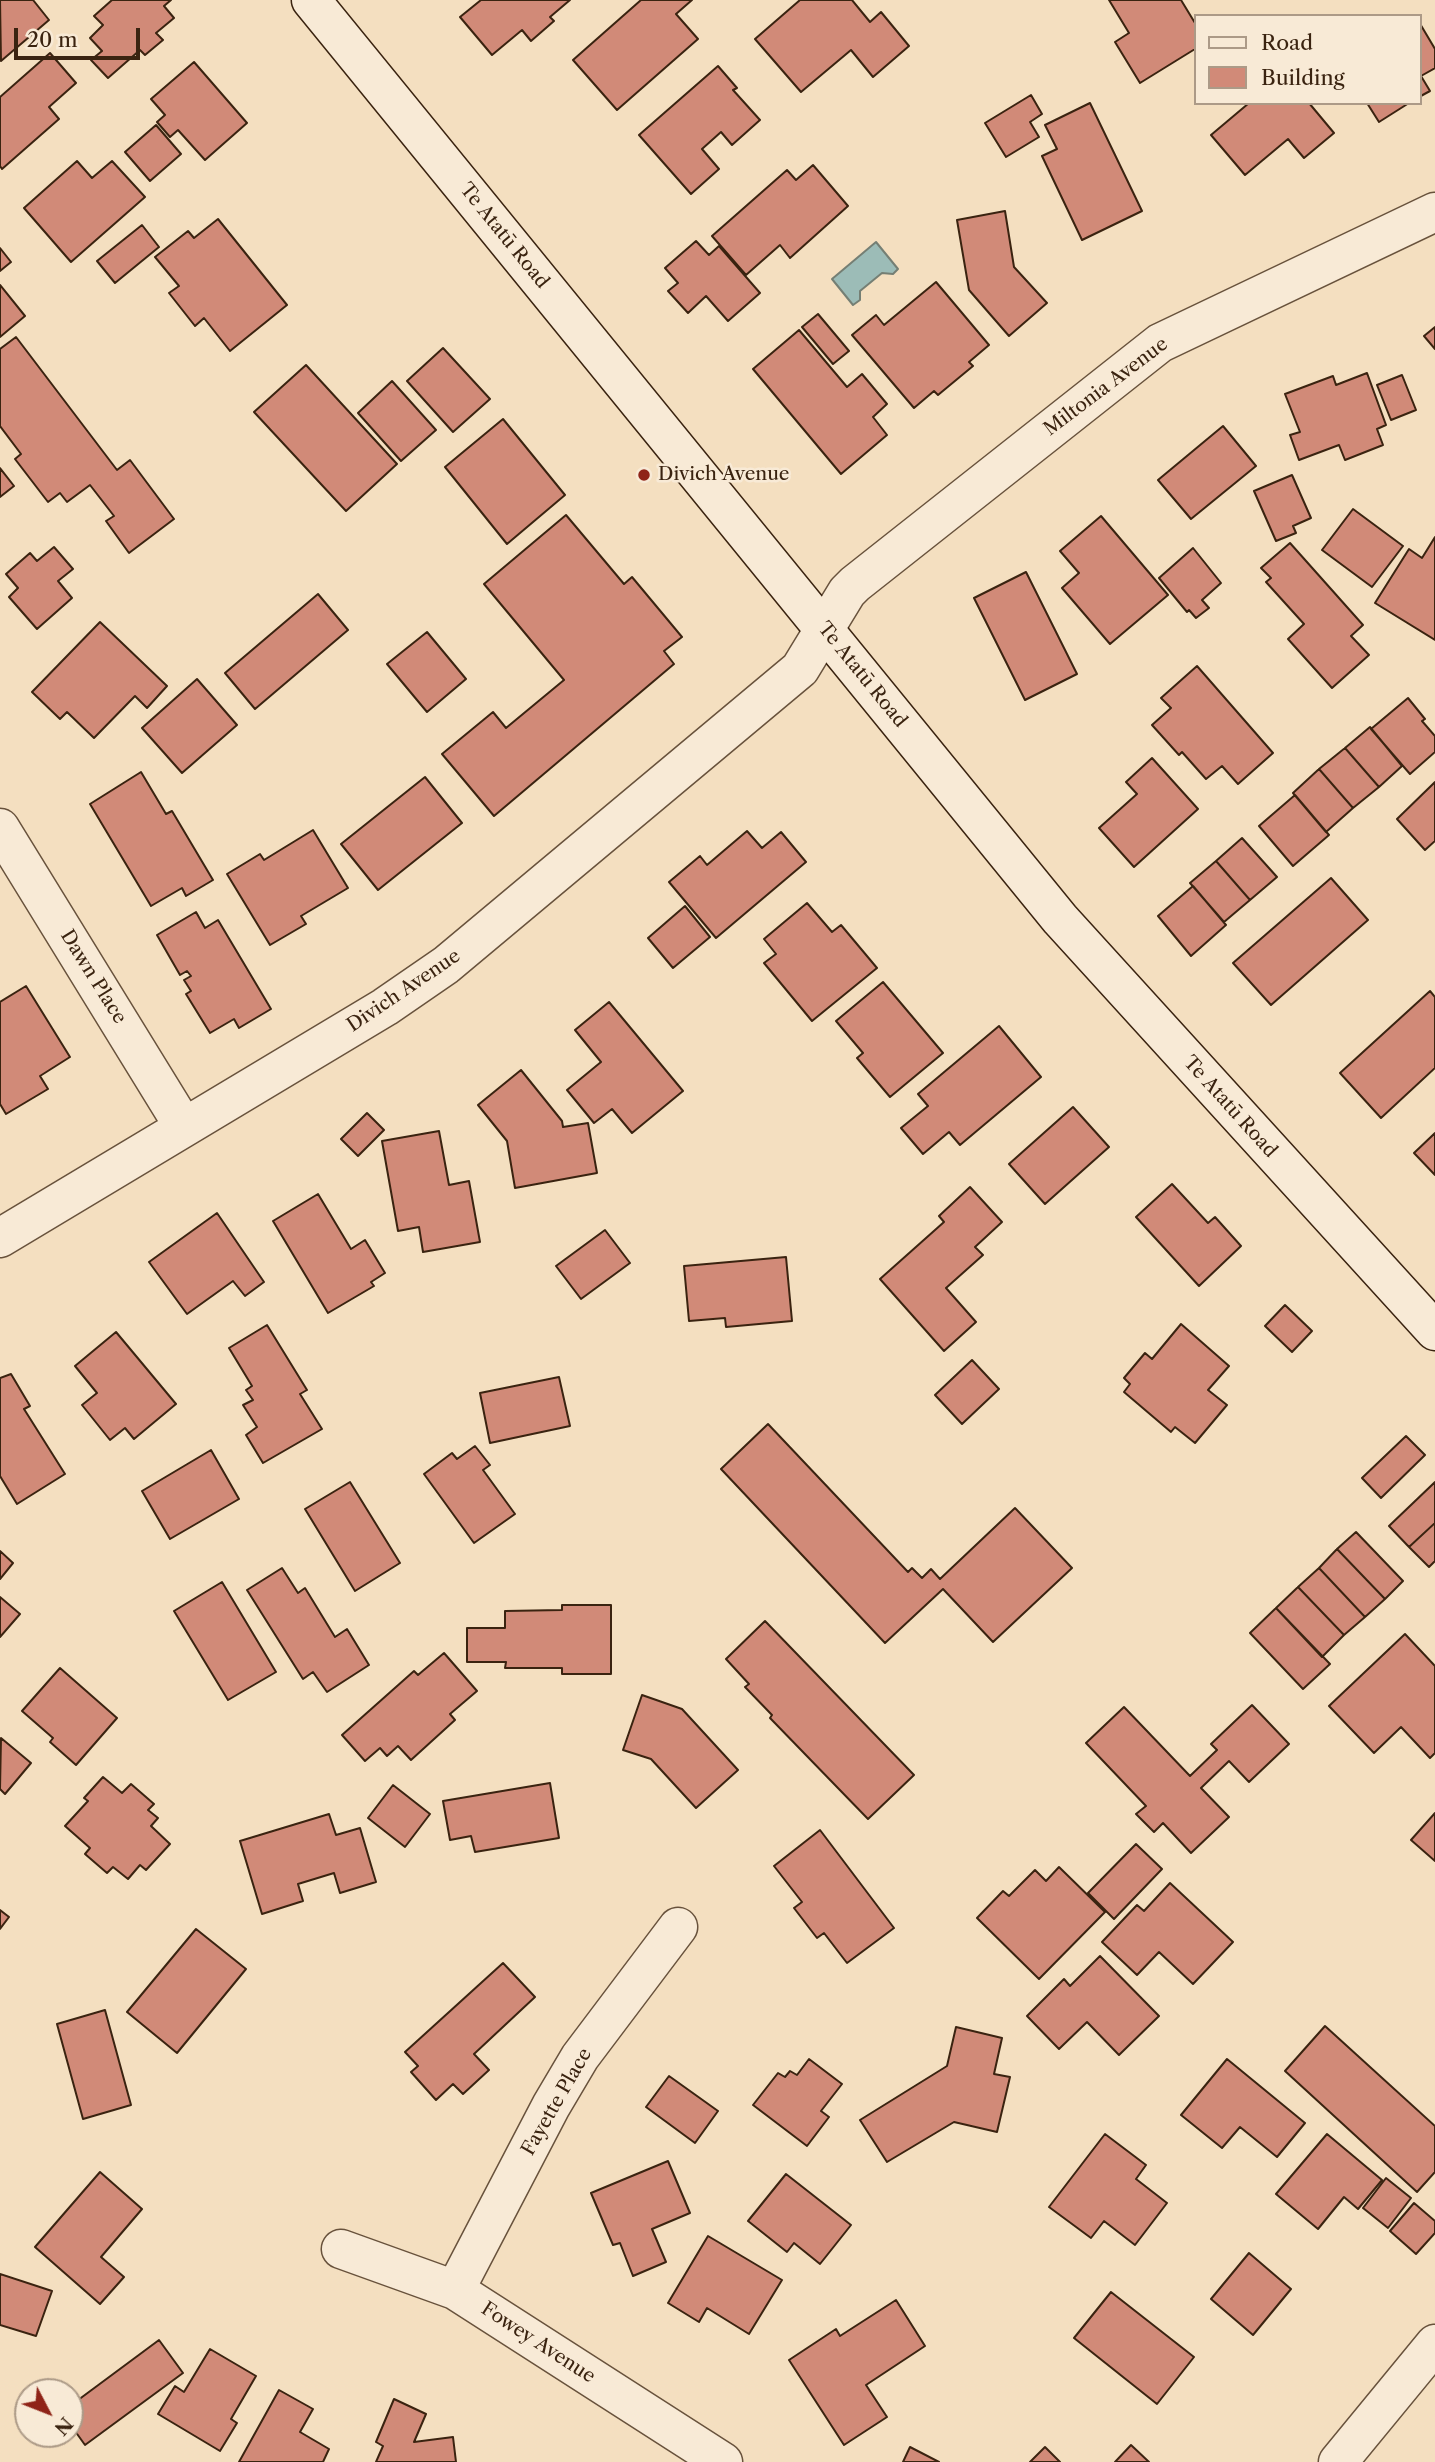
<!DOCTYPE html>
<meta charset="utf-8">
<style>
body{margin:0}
#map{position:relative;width:1435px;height:2462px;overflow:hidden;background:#f4dfc0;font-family:"Libre Caslon Text",serif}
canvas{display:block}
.legend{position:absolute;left:1194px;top:14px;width:228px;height:91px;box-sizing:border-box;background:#f8ead6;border:2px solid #ac9a87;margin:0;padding:9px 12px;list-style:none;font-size:21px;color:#3a2310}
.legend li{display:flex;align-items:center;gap:14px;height:35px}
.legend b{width:35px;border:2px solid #ac9a87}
.north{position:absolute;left:14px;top:2378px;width:70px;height:70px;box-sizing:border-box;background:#f8ead6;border:2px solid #ac9a87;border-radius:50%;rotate:132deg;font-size:19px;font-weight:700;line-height:28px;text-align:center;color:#3a2310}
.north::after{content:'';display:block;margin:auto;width:24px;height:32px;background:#8f2418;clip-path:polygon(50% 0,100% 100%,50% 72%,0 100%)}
.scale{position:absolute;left:14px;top:28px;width:126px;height:32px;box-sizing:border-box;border:4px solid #3a2310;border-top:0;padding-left:9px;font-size:21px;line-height:24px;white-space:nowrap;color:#3a2310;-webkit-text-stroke:5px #f8ead6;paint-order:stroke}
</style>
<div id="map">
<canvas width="1435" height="2462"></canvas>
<ul class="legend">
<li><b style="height:9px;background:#f8ead6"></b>Road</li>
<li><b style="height:19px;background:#d18a78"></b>Building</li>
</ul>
<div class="north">N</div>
<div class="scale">20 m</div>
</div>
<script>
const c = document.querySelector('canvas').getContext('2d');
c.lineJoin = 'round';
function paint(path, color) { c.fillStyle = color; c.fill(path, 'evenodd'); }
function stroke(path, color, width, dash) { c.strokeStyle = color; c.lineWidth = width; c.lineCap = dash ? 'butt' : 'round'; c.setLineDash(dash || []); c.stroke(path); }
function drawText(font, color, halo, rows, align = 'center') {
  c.font = font + ' "Libre Caslon Text",serif'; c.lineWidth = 5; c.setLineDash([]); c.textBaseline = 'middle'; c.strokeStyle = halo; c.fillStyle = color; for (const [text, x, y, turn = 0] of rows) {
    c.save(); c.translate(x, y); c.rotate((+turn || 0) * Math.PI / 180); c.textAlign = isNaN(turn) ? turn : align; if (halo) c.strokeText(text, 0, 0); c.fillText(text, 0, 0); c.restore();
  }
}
const water = new Path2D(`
 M 876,242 L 898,269 L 893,274 L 882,273 L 860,291 L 860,300 L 853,305 L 832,279 Z`);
paint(water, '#9cbcb7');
stroke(water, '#757f74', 2);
const building = new Path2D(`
 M 0,0 L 33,0 L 49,20 L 1,61 Z
 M 112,0 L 171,0 L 164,6 L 174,18 L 156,33 L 163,40 L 145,55 L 140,50 L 108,78 L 91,60 L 102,51 L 90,38 L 103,25 L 94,16 Z
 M 481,0 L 570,0 L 550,17 L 554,21 L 531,41 L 522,30 L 492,55 L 460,17 Z
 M 641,0 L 692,0 L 676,14 L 698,39 L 617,110 L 573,60 Z
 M 800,0 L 852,0 L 870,22 L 881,12 L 909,46 L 873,77 L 851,50 L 801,92 L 755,39 Z
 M 1109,0 L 1181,0 L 1195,23 L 1195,49 L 1140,83 L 1115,42 L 1129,33 Z
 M 1419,22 L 1435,49 L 1435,68 L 1421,76 L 1430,91 L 1419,97 Z
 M 50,53 L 76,83 L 49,107 L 59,119 L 2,169 L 0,166 L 0,97 Z
 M 194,62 L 247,123 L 205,160 L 178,130 L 170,137 L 157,122 L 165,115 L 151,99 Z
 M 718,66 L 737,88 L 733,90 L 760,120 L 732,145 L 721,132 L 702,149 L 719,169 L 691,194 L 639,135 Z
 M 1031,95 L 1042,114 L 1030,122 L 1039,137 L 1006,157 L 985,123 Z
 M 1090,103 L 1142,211 L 1082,240 L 1042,156 L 1057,149 L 1045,125 Z
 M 1249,103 L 1309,103 L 1334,133 L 1304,158 L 1288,139 L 1245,175 L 1211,135 Z
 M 1367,103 L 1409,103 L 1379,122 Z
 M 156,125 L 181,154 L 150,181 L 125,152 Z
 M 77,161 L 92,178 L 112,161 L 145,197 L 71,262 L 24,208 Z
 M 813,165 L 848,206 L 790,258 L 780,245 L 746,275 L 712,236 L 787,170 L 796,180 Z
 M 1005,211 L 1014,267 L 1047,303 L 1009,336 L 969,290 L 957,220 Z
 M 218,219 L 287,305 L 230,351 L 204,318 L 195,326 L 169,293 L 179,286 L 155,257 L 188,231 L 194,238 Z
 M 142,225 L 159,247 L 115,283 L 97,261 Z
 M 696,241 L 709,255 L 719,246 L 760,293 L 728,321 L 706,296 L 688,313 L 668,291 L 678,283 L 665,268 Z
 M 0,248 L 11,262 L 0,271 Z
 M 936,282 L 989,345 L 969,362 L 973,366 L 938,395 L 934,391 L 914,408 L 852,335 L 876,315 L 884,325 Z
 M 0,285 L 25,316 L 0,337 Z
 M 818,314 L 849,351 L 833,364 L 802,327 Z
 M 1435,327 L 1435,349 L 1424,336 Z
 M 799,330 L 847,387 L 862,374 L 887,404 L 873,417 L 887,435 L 841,474 L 753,369 Z
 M 16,337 L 117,470 L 130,460 L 174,519 L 129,553 L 106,521 L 114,516 L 90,485 L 67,502 L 60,493 L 48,502 L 15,459 L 21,454 L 0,426 L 0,349 Z
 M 443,348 L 490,399 L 453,432 L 407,381 Z
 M 306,365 L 397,464 L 346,511 L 254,412 Z
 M 1367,373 L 1386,425 L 1377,429 L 1383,445 L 1345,460 L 1339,445 L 1299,460 L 1290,435 L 1300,432 L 1285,394 L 1333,376 L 1336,385 Z
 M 1402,375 L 1416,410 L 1391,420 L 1377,385 Z
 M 392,381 L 436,430 L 401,461 L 358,413 Z
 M 503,419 L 565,495 L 507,544 L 445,467 Z
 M 1223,426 L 1256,466 L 1191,519 L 1158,480 Z
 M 0,468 L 14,486 L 0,497 Z
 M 1292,475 L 1311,518 L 1293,526 L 1296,533 L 1276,541 L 1254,491 Z
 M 1353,509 L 1403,546 L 1372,587 L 1322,550 Z
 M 566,515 L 624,584 L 632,577 L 682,637 L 664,651 L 674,664 L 494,816 L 442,754 L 493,712 L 506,728 L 564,680 L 484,584 Z
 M 1101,516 L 1168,595 L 1110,644 L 1062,588 L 1079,573 L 1060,551 Z
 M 1435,537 L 1435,640 L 1375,603 L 1409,549 L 1422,558 Z
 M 1290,543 L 1363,625 L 1351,636 L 1369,655 L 1332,688 L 1288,639 L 1304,624 L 1266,582 L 1271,578 L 1261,568 Z
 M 54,547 L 73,569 L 58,581 L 72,598 L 37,629 L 9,597 L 18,588 L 6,574 L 30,553 L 37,561 Z
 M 1193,548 L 1221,583 L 1202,600 L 1209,608 L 1196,618 L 1189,610 L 1187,612 L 1159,578 Z
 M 1026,572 L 1077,674 L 1025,700 L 974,598 Z
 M 318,594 L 348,630 L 255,709 L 225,673 Z
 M 100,622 L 167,686 L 147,708 L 135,696 L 94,738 L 67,712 L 60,719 L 32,692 Z
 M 427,632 L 466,679 L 427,712 L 387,664 Z
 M 1197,666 L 1273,753 L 1238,784 L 1222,766 L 1206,779 L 1182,752 L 1179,755 L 1152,725 L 1171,708 L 1161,698 Z
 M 197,679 L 237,725 L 182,773 L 142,728 Z
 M 1408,698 L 1425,719 L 1422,721 L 1435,736 L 1435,752 L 1410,774 L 1371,729 Z
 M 1370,727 L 1402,766 L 1379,787 L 1345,748 Z
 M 1345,748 L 1379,787 L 1353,808 L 1319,769 Z
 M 1152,758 L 1198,809 L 1134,867 L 1099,828 L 1137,794 L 1126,782 Z
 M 1319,769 L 1353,808 L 1326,832 L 1293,793 Z
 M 141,772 L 166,814 L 172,811 L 213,880 L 186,896 L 182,888 L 151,906 L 90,804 Z
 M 425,777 L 462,823 L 378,890 L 341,844 Z
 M 1435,782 L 1435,841 L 1425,850 L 1397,819 Z
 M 1295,795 L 1329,835 L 1293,866 L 1259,826 Z
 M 313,830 L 348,888 L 301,916 L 306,924 L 270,945 L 227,874 L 260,854 L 264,860 Z
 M 747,831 L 762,848 L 781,832 L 806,862 L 716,938 L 669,882 L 700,856 L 707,865 Z
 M 1242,838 L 1277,877 L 1250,900 L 1216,861 Z
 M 1216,861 L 1250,900 L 1224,922 L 1190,883 Z
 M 1331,878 L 1368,920 L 1271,1005 L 1233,963 Z
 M 1193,886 L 1226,925 L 1191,956 L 1158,916 Z
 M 807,903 L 832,932 L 841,925 L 877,968 L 812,1021 L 764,963 L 776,954 L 764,939 Z
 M 685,906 L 710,937 L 673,968 L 648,938 Z
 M 196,912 L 205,928 L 218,920 L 271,1009 L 239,1028 L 234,1019 L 210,1033 L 186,994 L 191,991 L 184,980 L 191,976 L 187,971 L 180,975 L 157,935 Z
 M 883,982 L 943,1053 L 890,1097 L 857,1058 L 863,1053 L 836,1021 Z
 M 26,986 L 70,1057 L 40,1076 L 48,1089 L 6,1114 L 0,1104 L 0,1002 Z
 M 1430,991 L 1435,997 L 1435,1068 L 1381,1118 L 1340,1073 Z
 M 609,1002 L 683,1091 L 632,1133 L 612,1109 L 594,1123 L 567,1090 L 601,1062 L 575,1030 Z
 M 999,1026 L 1041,1077 L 960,1145 L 949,1132 L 923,1154 L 901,1128 L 928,1106 L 918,1094 Z
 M 521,1070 L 562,1121 L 563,1127 L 588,1123 L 597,1173 L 515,1188 L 507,1141 L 478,1105 Z
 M 1073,1107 L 1109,1147 L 1045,1204 L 1009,1164 Z
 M 367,1113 L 384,1130 L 358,1156 L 341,1139 Z
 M 439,1131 L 449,1185 L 469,1181 L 480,1242 L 423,1252 L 419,1227 L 398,1231 L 382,1141 Z
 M 1435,1133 L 1435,1175 L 1414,1153 Z
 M 1172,1184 L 1208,1223 L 1215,1217 L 1241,1246 L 1199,1286 L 1136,1217 Z
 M 970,1187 L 1002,1222 L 975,1247 L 983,1255 L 946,1288 L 976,1322 L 944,1351 L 880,1279 L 944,1222 L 939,1216 Z
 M 318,1194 L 351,1249 L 365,1240 L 385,1273 L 371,1282 L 374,1286 L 328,1313 L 273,1221 Z
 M 217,1213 L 264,1282 L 245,1296 L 233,1281 L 187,1314 L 149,1262 Z
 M 605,1230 L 630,1263 L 581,1299 L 556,1266 Z
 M 786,1257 L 792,1321 L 726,1327 L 725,1318 L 689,1321 L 684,1266 Z
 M 1285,1305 L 1312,1331 L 1292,1352 L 1265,1326 Z
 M 1181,1324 L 1229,1366 L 1208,1390 L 1227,1405 L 1195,1443 L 1175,1427 L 1171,1432 L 1124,1392 L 1130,1384 L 1124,1378 L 1145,1353 L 1152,1359 Z
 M 267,1325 L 307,1390 L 300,1394 L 322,1429 L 263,1463 L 246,1435 L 257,1427 L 243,1405 L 253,1400 L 246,1390 L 252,1386 L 229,1348 Z
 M 116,1332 L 176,1404 L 134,1439 L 125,1428 L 110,1440 L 82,1405 L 97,1393 L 75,1366 Z
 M 972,1360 L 999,1389 L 962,1424 L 935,1395 Z
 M 11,1374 L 30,1406 L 24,1409 L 65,1474 L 17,1504 L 0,1476 L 0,1378 Z
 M 559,1377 L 570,1426 L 490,1443 L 480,1393 Z
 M 768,1424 L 908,1572 L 912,1568 L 922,1578 L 931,1569 L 940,1579 L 1015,1508 L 1072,1568 L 993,1642 L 943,1589 L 885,1643 L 721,1469 Z
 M 1406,1436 L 1425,1455 L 1381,1498 L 1362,1478 Z
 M 475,1446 L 490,1465 L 483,1470 L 515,1514 L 474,1543 L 424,1474 L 452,1453 L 457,1459 Z
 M 211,1450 L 239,1499 L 170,1539 L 142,1491 Z
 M 350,1482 L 400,1563 L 355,1591 L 305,1509 Z
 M 1435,1482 L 1435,1523 L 1409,1547 L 1389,1526 Z
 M 1435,1523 L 1435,1561 L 1429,1567 L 1409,1547 Z
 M 1356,1532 L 1403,1581 L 1385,1599 L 1337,1549 Z
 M 1337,1549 L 1385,1599 L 1365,1617 L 1319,1568 Z
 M 0,1551 L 13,1563 L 0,1579 Z
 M 282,1568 L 298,1593 L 305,1588 L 335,1637 L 347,1629 L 369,1665 L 327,1692 L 313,1672 L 303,1679 L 247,1590 Z
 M 1319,1568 L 1365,1617 L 1344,1635 L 1298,1587 Z
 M 222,1582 L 276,1672 L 228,1700 L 174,1611 Z
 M 1298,1587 L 1344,1635 L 1322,1657 L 1276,1608 Z
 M 0,1597 L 20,1614 L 0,1637 Z
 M 562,1605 L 611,1605 L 611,1674 L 562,1674 L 562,1668 L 505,1668 L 506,1662 L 467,1662 L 467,1628 L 505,1628 L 505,1611 L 562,1610 Z
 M 1276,1608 L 1330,1664 L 1303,1689 L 1250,1633 Z
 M 765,1621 L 914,1775 L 868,1819 L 770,1718 L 772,1715 L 745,1687 L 749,1684 L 726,1659 Z
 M 1405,1634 L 1435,1666 L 1435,1753 L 1430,1758 L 1401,1727 L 1374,1753 L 1329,1706 Z
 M 444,1653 L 477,1691 L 450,1714 L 455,1720 L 411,1760 L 398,1746 L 387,1756 L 380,1748 L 365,1761 L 342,1735 L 414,1671 L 418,1675 Z
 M 60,1668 L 117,1718 L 76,1765 L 50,1742 L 53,1738 L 22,1711 Z
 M 642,1695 L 682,1709 L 738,1770 L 696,1808 L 651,1759 L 623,1750 Z
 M 1252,1705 L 1289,1744 L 1249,1782 L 1229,1761 L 1201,1788 L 1229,1817 L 1191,1853 L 1163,1823 L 1154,1832 L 1136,1814 L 1146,1806 L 1086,1743 L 1124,1707 L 1190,1776 L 1217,1750 L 1211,1744 Z
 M 1,1738 L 31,1763 L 5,1794 L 0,1789 Z
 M 103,1777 L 122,1793 L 131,1784 L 154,1804 L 148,1810 L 158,1818 L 151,1826 L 170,1844 L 146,1870 L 140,1865 L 128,1879 L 113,1867 L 107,1873 L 85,1854 L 90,1848 L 65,1826 L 88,1801 L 84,1798 Z
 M 550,1783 L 559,1838 L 475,1852 L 471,1836 L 450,1840 L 443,1801 Z
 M 393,1785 L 430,1814 L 405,1847 L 368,1818 Z
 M 1435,1813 L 1435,1861 L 1411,1840 Z
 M 329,1814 L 336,1835 L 360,1828 L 376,1882 L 340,1893 L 334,1873 L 298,1884 L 303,1901 L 262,1914 L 240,1841 Z
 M 820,1830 L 894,1928 L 847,1963 L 824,1933 L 817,1938 L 794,1908 L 802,1902 L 774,1866 Z
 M 1136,1844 L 1162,1869 L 1114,1919 L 1088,1893 Z
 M 1059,1867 L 1105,1912 L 1039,1979 L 977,1918 L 1003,1891 L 1009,1896 L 1035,1870 L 1046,1881 Z
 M 1170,1883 L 1233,1942 L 1193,1984 L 1159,1952 L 1137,1975 L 1102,1942 L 1137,1905 L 1144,1911 Z
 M 0,1910 L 9,1917 L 0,1929 Z
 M 196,1929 L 246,1969 L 177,2053 L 127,2012 Z
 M 1100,1956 L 1159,2016 L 1119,2055 L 1087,2022 L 1059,2049 L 1027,2016 L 1064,1979 L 1070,1986 Z
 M 503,1963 L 535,1997 L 474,2054 L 489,2070 L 463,2094 L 453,2084 L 436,2100 L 411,2072 L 418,2066 L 405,2052 Z
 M 105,2010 L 131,2105 L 83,2119 L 57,2024 Z
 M 1325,2026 L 1435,2126 L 1435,2172 L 1417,2192 L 1285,2071 Z
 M 956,2027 L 1002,2038 L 994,2074 L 1010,2077 L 997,2132 L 954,2122 L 887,2162 L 860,2120 L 947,2066 Z
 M 809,2059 L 842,2084 L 821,2111 L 829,2117 L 807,2146 L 753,2105 L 778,2073 L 785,2077 L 790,2071 L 797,2075 Z
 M 1227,2059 L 1305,2123 L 1277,2157 L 1240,2127 L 1222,2148 L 1181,2115 Z
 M 669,2076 L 718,2111 L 695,2143 L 646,2107 Z
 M 1105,2134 L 1146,2165 L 1136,2179 L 1167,2203 L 1135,2245 L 1104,2221 L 1091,2238 L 1049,2207 Z
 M 1327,2134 L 1382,2180 L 1358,2209 L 1344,2197 L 1318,2229 L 1276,2194 Z
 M 668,2161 L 690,2213 L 652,2229 L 666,2262 L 633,2276 L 620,2243 L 613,2245 L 591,2193 Z
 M 100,2172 L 142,2209 L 101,2257 L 124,2277 L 100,2304 L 35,2247 Z
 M 786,2174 L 851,2225 L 820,2264 L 794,2243 L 787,2252 L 748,2221 Z
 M 1386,2178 L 1411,2198 L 1388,2228 L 1363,2208 Z
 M 1414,2203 L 1435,2221 L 1435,2233 L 1416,2254 L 1390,2231 Z
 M 708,2236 L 782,2280 L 749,2334 L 707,2308 L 699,2322 L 668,2303 Z
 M 1249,2253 L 1291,2289 L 1253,2335 L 1211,2299 Z
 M 0,2274 L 52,2291 L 36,2336 L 0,2325 Z
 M 1111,2292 L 1194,2357 L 1157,2404 L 1074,2338 Z
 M 896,2300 L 925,2346 L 866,2385 L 887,2417 L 844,2445 L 789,2360 L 836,2329 L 840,2336 Z
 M 159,2340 L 183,2373 L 85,2445 L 70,2424 L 70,2406 Z
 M 210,2349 L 256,2376 L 231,2419 L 237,2423 L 220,2451 L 158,2414 L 175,2386 L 184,2392 Z
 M 279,2390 L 313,2409 L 300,2432 L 329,2449 L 323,2462 L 239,2462 Z
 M 394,2399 L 426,2414 L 414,2442 L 453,2437 L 456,2462 L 376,2462 L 383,2446 L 376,2442 Z
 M 1131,2445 L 1149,2462 L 1115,2462 Z
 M 910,2447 L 939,2462 L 903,2462 Z
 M 1045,2447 L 1060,2462 L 1030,2462 Z`);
paint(building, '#d18a78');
stroke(building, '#3a2310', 2);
const minor = new Path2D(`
 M 0,828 L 184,1127
 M 0,1238 L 385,1007 L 446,965 L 800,669 L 847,592 L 855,584 L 1160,343 L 1435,212
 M 341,2249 L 455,2290 L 723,2462
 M 455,2290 L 551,2106 L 580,2057 L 678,1927
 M 1338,2462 L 1435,2344`);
const secondary = new Path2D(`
 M 311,0 L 1060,919 L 1435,1331`);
stroke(minor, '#68523c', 41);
stroke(secondary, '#3a2310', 41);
stroke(minor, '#f8ead6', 38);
stroke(secondary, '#f8ead6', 38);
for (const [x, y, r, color] of [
 [644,475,7,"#8f2418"]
]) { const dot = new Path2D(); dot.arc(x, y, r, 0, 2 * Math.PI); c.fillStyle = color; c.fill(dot); stroke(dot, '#f8ead6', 2.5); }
drawText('19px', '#3a2310', '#f8ead6', [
 ["Te Atatū Road",504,236,51],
 ["Miltonia Avenue",1106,387,-37],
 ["Te Atatū Road",862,675,51],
 ["Dawn Place",93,977,58],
 ["Divich Avenue",404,991,-34],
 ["Te Atatū Road",1230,1107,48],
 ["Fayette Place",557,2102,-60],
 ["Fowey Avenue",538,2343,33]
]);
drawText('19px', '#3a2310', '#f8ead6', [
 ["Divich Avenue",658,475]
], 'left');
</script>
